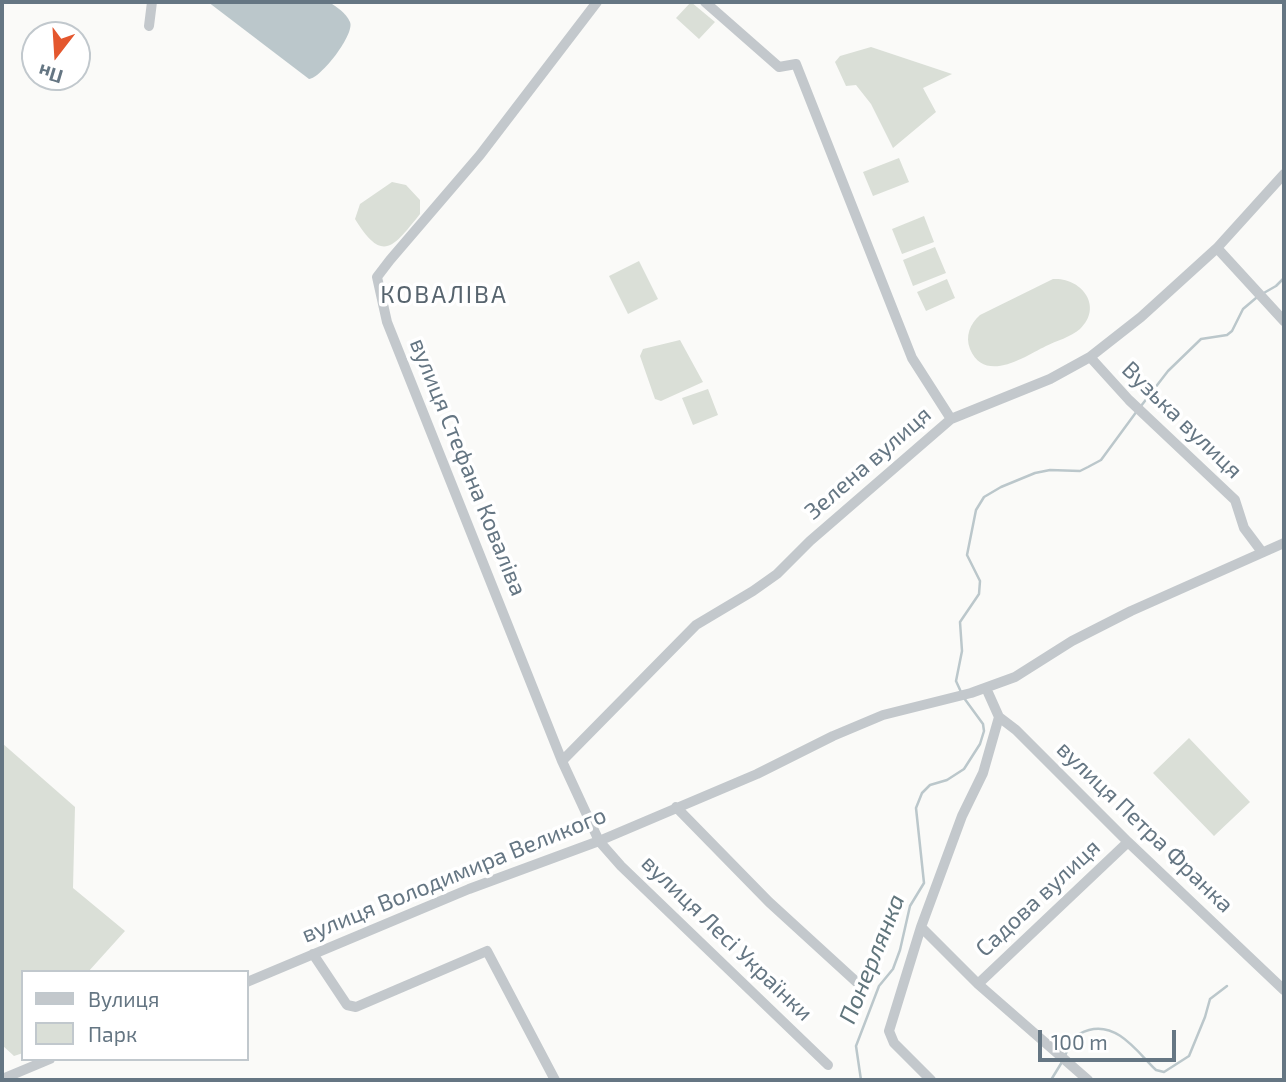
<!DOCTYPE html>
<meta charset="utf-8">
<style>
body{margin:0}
#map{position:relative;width:1286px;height:1082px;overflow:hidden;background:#fafaf8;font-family:"Exo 2",sans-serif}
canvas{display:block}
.frame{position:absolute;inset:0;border:4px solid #657683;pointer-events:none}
.legend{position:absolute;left:21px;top:970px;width:228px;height:91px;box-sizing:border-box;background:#fff;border:2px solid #c1c8cd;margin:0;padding:9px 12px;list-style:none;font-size:21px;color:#657683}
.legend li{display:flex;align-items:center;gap:14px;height:35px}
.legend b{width:35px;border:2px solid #c1c8cd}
.north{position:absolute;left:21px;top:21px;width:70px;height:70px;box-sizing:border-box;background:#fff;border:2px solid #c1c8cd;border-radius:50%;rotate:197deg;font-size:19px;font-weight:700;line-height:28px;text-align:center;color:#657683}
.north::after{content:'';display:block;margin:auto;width:24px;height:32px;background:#e4572e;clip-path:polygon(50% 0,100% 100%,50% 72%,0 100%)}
.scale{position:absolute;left:1038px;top:1030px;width:138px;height:32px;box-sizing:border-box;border:4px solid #657683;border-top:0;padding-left:9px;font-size:21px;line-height:24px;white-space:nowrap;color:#657683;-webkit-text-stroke:5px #fff;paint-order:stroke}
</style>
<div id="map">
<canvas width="1286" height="1082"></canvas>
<div class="frame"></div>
<ul class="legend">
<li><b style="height:9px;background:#c3c8cc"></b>Вулиця</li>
<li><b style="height:19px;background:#dadfd7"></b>Парк</li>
</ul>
<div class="north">Пн</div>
<div class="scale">100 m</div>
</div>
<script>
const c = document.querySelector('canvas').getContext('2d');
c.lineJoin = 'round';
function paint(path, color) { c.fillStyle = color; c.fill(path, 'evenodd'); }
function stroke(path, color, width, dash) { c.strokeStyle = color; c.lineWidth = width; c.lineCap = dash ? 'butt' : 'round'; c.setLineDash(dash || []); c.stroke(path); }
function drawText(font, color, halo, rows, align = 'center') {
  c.font = font + ' "Exo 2",sans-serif'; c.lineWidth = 7; c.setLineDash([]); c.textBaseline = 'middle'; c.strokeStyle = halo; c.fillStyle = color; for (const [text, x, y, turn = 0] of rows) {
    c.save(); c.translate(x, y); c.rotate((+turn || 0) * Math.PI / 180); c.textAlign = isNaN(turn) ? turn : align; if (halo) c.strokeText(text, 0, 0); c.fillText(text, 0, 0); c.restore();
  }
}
paint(new Path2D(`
 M 691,2 L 715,22 L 699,39 L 676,18 Z
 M 871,47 L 952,74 L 923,88 L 936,112 L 893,148 L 871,104 L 856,85 L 846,86 L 835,62 L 840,56 Z
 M 899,158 L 909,182 L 873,196 L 863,172 Z
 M 392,182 L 406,185 L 420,200 L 420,214 C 394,246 383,265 355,219 L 360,204 Z
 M 924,216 L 934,242 L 902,254 L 892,229 Z
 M 935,247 L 946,273 L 913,286 L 903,260 Z
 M 639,261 L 658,299 L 628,314 L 609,276 Z
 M 947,279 L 955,298 L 926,311 L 917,292 Z
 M 1053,279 C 1081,277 1104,306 1080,329 C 1071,337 1056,341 1046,346 C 1024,357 985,384 970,349 C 965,336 970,324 980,315 Z
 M 680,340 L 703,382 L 661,401 L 655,399 L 640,356 L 643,349 Z
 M 708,389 L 718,415 L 693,425 L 682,398 Z
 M 1189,738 L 1250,802 L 1214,836 L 1153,773 Z
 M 2,743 L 75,807 L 73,888 L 125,931 L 88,972 L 23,972 L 23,1053 L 14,1056 L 2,1045 Z`), '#dadfd7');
paint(new Path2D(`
 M 208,2 L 329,2 C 337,7 346,13 350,22 C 355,34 321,78 309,79 Z`), '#bbc7cb');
stroke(new Path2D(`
 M 1262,294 L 1276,286 L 1284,278
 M 1141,406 L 1168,371 L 1201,339 L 1227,335 L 1232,331 L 1243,309 L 1256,298
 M 961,692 L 956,681 L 962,651 L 960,622 L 979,594 L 980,581 L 967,555 L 976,510 L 984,497 L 1001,487 L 1035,473 L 1050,470 L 1080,471 L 1088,467 L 1101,460 L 1137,411
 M 1065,1056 C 1070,1042 1074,1034 1089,1030 C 1118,1022 1138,1053 1156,1070 L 1164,1072 L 1189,1056 L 1205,1017 L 1210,999 L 1227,986
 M 861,1080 L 856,1046 L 879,986 L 893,969 L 900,950 L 910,906 L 924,883 L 916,808 L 922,793 L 930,785 L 947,780 L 964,769 L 980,744 L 984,731 L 983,724 L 964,698
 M 1051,1080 L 1062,1062`), '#bbc7cb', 2.5);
stroke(new Path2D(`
 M 597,2 L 480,155 L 390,260 L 377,277 L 387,322 L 562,761 L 599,841 L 621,866 L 828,1065
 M 705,2 L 779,67 L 796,64 L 912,358 L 951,419
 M 149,26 L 152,2
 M 1217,248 L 1284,321
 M 1090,357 L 1129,400 L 1235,500 L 1244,528 L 1262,552
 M 986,688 L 999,717 L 1016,730 L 1128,842 L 1284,990
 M 562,761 L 696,625 L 753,591 L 777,574 L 810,541 L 951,419 L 1050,379 L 1090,357 L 1141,317 L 1217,248 L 1284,174
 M 676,807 L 769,902 L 862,987
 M 921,927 L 978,984 L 1088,1080
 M 313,954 L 347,1005 L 356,1007 L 487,951 L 555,1080
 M 247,982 L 469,889 L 599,841 L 757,774 L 833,736 L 883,715 L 971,693 L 1015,677 L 1072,641 L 1131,611 L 1284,543
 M 978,984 L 1128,842
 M 2,1079 L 50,1059
 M 931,1080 L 894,1043 L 889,1031 L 921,927 L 962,816 L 983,773 L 999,717`), '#c3c8cc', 10);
drawText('23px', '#657683', '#fff', [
 ["Вузька вулиця",1182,420,44],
 ["Зелена вулиця",868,463,-41],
 ["вулиця Стефана Коваліва",468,467,68],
 ["вулиця Петра Франка",1145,827,44],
 ["вулиця Володимира Великого",454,875,-22],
 ["Садова вулиця",1038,898,-43],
 ["вулиця Лесі Українки",727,938,44]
]);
c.letterSpacing = '2px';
drawText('24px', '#57646e', '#fff', [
 ["КОВАЛІВА",444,295]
]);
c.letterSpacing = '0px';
drawText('italic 24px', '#60757c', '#fff', [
 ["Понерлянка",872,959,-68]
]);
</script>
